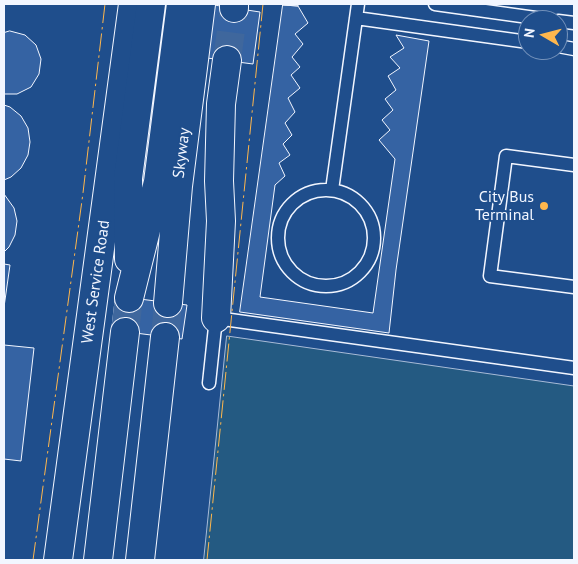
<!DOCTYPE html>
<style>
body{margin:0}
#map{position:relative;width:578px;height:564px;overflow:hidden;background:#1f4e8c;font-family:"PT Sans",sans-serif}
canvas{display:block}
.frame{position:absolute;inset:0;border:5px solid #f2f6ff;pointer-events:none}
.north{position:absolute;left:518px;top:10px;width:50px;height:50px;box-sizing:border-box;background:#1f4e8c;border:1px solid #7391ba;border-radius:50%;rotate:278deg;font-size:14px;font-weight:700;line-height:20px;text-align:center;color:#f2f6ff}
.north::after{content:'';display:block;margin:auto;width:18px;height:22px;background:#ffb74d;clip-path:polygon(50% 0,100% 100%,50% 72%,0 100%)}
</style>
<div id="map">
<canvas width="578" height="564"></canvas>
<div class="frame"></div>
<div class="north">N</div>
</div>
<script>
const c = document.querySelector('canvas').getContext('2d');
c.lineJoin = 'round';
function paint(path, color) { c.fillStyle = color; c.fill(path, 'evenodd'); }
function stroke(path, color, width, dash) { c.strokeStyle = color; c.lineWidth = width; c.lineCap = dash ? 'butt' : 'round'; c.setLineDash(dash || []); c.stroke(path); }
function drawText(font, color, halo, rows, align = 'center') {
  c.font = font + ' "PT Sans",sans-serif'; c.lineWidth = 4; c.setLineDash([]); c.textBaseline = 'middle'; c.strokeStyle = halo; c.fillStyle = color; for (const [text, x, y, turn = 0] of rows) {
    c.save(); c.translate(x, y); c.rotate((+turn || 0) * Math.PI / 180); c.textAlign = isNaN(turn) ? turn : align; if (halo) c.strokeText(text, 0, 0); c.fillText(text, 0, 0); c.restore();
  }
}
const green = new Path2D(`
 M 227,336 L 574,386 L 574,560 L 204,560 Z`);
paint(green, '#245a82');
stroke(green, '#a8bbd7', 1);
const building = new Path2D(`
 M 283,4 L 298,4 L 298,6 L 283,5 Z
 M 214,5 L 260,12 L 253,64 L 207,58 Z
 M 283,5 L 298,6 L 308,23 L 295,34 L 303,44 L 292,57 L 300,67 L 291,75 L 300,88 L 288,98 L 295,112 L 285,123 L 292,135 L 283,144 L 290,155 L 279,163 L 285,176 L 275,185 L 260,297 L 373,313 L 395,159 L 379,140 L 390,130 L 382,120 L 393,110 L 385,99 L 396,90 L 388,76 L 400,68 L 390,57 L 404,48 L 396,35 L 429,41 L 396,270 L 389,333 L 240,312 Z
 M 10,31 L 25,35 L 36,45 L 41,59 L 39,74 L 31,87 L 17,94 L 4,94 L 4,33 Z
 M 4,105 L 10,107 L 21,116 L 28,128 L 30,142 L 28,155 L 21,168 L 11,177 L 4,180 Z
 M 4,194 L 14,208 L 17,221 L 15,235 L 9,247 L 4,252 Z
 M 4,264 L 10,265 L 4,307 Z
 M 116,296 L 187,305 L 182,339 L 112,330 Z
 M 4,345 L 34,348 L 21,461 L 4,459 Z`);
paint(building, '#3563a3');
stroke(building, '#f2f6ff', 1);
stroke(new Path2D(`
 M 227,60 L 234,8
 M 125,332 L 129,298
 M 165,337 L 168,303`), '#3f679d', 28, [28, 14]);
const lane = new Path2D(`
 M 435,4 L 550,20
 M 356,18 L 528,42
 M 558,21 L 574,23
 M 558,46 L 574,49
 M 574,165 L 506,156 L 490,276 L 574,287
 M278 238a48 48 0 1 1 96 0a48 48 0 1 1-96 0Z
 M 332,190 L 358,4
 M 209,383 L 216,318 L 574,368`);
const secondary = new Path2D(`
 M 58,560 L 133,4`);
const highway = new Path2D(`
 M 234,8 L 234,4
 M 129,259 L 128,178 L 151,4
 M 129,298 L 158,182 L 181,4
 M 168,303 L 178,186 L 201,4
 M 216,318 L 221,221 L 219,181 L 221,104 L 227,60
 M 98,560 L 125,332
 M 140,560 L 165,337`);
stroke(lane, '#f2f6ff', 15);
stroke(secondary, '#f2f6ff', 30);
stroke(highway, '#f2f6ff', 30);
stroke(lane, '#1f4e8c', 12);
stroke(secondary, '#1f4e8c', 28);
stroke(highway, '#1f4e8c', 28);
stroke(new Path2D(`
 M 33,560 L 83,193 L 105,4
 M 207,560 L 263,4`), '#ffb74d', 1, [18, 4, 2.5, 4]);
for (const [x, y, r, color] of [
 [544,206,5,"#ffb74d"]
]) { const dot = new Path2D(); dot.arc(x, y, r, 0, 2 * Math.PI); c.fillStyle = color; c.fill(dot); stroke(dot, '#1f4e8c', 2); }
drawText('16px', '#f2f6ff', '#1f4e8c', [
 ["Skyway",182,153,-83],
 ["West Service Road",96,282,-82]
]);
drawText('16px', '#f2f6ff', '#1f4e8c', [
 ["City Bus",534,197],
 ["Terminal",534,215]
], 'right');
</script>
